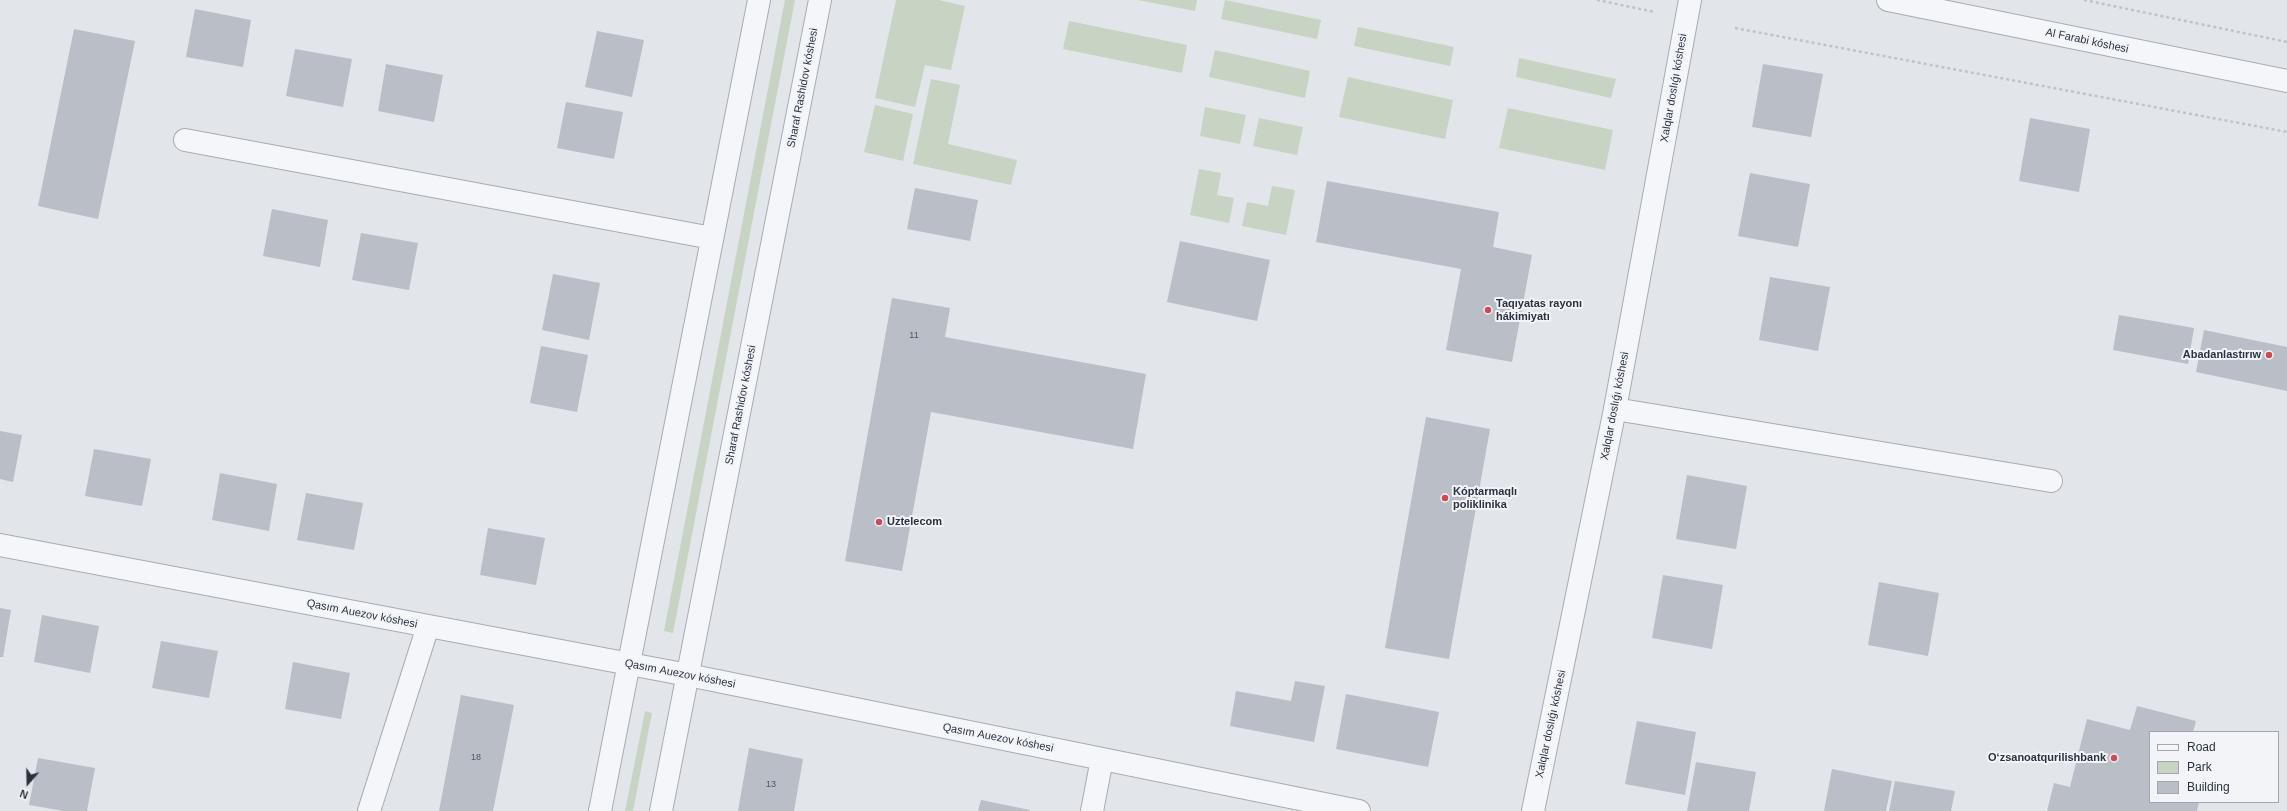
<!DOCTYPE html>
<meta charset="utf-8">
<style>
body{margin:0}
#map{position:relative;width:2287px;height:811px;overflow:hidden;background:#e2e5ea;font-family:Arial,sans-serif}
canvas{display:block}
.legend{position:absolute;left:2149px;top:731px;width:130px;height:72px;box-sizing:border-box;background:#f2f4f8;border:1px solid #a2a6af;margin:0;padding:5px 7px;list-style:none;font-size:12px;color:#2a3242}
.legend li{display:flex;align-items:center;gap:8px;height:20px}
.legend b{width:20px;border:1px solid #a2a6af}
.north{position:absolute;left:8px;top:763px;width:40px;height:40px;-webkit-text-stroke:3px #f2f4f8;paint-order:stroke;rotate:200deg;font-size:11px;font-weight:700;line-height:16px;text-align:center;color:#2a3242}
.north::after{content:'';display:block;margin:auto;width:14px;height:18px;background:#2a3242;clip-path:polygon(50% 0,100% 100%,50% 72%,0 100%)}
</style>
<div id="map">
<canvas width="2287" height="811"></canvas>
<ul class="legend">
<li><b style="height:5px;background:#f5f6f9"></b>Road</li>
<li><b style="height:11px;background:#c7d4c3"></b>Park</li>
<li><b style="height:11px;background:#b9bec7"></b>Building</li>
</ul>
<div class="north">N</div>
</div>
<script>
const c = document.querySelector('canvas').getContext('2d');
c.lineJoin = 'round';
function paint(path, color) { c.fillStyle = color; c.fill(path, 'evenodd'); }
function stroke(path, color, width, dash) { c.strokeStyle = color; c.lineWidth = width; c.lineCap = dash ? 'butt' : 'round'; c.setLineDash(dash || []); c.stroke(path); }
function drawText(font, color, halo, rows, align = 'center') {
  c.font = font + ' Arial,sans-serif'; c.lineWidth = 4; c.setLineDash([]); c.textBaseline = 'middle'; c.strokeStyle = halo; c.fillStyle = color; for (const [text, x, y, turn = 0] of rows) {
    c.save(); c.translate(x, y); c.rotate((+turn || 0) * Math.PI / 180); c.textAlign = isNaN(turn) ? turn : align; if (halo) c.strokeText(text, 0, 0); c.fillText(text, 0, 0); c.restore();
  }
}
paint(new Path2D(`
 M 785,0 L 795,0 L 673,633 L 664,631 Z
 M 896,0 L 939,0 L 965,6 L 951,70 L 925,65 L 915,107 L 875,98 Z
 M 1138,0 L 1197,0 L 1195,11 Z
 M 1225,0 L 1321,20 L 1317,39 L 1221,19 Z
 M 1069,21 L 1187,45 L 1182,73 L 1063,49 Z
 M 1358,27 L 1454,47 L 1450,66 L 1354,46 Z
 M 1215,50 L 1310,71 L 1305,98 L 1209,77 Z
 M 1519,58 L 1616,79 L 1611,98 L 1516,77 Z
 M 1348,77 L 1453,100 L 1445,139 L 1339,117 Z
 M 931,79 L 960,85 L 948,144 L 1017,160 L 1011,185 L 913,164 Z
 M 875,105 L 913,114 L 903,161 L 864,152 Z
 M 1205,107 L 1246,115 L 1240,144 L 1200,136 Z
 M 1508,108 L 1613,130 L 1605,170 L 1499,148 Z
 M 1259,118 L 1303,127 L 1297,155 L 1253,146 Z
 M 1199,169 L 1221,173 L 1217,195 L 1234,198 L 1229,223 L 1190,215 Z
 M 1272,186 L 1295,190 L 1286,235 L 1242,226 L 1247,202 L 1268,206 Z
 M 645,711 L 652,713 L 633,811 L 625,811 Z`), '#c7d4c3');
paint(new Path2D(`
 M 195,9 L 251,20 L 243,67 L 186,57 Z
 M 74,29 L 135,41 L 98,219 L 38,206 Z
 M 597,31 L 644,40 L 632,97 L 585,87 Z
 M 295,49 L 352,59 L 343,107 L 286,96 Z
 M 386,64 L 443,75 L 434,122 L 378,111 Z
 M 1763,64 L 1823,74 L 1811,137 L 1752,127 Z
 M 566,102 L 623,112 L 614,159 L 557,148 Z
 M 2030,118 L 2090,129 L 2079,192 L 2019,181 Z
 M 1750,173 L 1810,184 L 1798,247 L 1738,236 Z
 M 1327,181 L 1499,212 L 1493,247 L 1532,255 L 1512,362 L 1446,350 L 1461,269 L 1316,242 Z
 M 915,188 L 978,200 L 970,241 L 907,229 Z
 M 272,209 L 328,220 L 320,267 L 263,256 Z
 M 361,233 L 418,243 L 409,290 L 352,280 Z
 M 1180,241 L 1270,260 L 1257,321 L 1167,302 Z
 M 553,274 L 600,283 L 589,340 L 542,330 Z
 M 1770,277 L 1830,287 L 1818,351 L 1759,340 Z
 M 892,298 L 950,308 L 945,337 L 1146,374 L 1133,449 L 931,412 L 902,571 L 845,561 Z
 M 2119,315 L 2194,328 L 2188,364 L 2113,350 Z
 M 2204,330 L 2287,347 L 2287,391 L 2196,372 Z
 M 541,346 L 588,355 L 577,412 L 530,403 Z
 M 1426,417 L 1490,429 L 1449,659 L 1385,648 Z
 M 0,431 L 22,435 L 13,482 L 0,479 Z
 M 94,449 L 151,459 L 142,506 L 85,496 Z
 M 220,473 L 277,484 L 269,531 L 212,520 Z
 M 1687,475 L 1747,486 L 1736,549 L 1676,539 Z
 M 306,493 L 363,503 L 354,550 L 297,540 Z
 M 488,528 L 545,538 L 536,585 L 480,575 Z
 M 1663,575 L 1723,585 L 1712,649 L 1652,638 Z
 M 1879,582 L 1939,593 L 1928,656 L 1868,645 Z
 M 0,608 L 11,610 L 3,657 L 0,657 Z
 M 42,615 L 99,626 L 90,673 L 34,662 Z
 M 161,641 L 218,651 L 209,698 L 152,688 Z
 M 293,662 L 350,673 L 341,719 L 285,709 Z
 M 1295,681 L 1325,686 L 1314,742 L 1230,726 L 1236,691 L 1291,701 Z
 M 1346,694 L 1439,712 L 1428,767 L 1336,749 Z
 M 461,695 L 514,705 L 493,811 L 439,811 Z
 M 2137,706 L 2196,721 L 2193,732 L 2150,732 L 2150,802 L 2199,802 L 2197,811 L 2047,811 L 2054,783 L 2070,787 L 2087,719 L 2130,730 Z
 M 1637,721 L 1696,732 L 1685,795 L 1625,784 Z
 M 749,748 L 803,759 L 794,811 L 738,811 Z
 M 38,758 L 95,768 L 87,811 L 63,811 L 29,805 Z
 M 1696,762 L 1756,772 L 1749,811 L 1687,811 Z
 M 1832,769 L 1892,781 L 1886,811 L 1824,811 Z
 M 1895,781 L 1955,791 L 1951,811 L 1889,811 Z
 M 981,800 L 1030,810 L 1030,811 L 978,811 Z`), '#b9bec7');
const minor = new Path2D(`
 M 1888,0 L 2287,81
 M 185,140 L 712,238
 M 1615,409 L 2051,481
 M 0,545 L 688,675 L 1359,811
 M 369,811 L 428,626
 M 600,811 L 759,0
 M 661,811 L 820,0
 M 1092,811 L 1102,759
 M 1533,811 L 1615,409 L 1690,0`);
stroke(minor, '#a7acb4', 24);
stroke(new Path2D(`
 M 1597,0 L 1655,12
 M 2084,0 L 2287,42
 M 1735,28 L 2287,132`), '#c0c3c9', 2.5, [3, 3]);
stroke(minor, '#f5f6f9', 22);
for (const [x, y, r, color] of [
 [1488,310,4,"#cd4956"],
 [2269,355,4,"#cd4956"],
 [1445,498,4,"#cd4956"],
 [879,522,4,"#cd4956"],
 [2114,758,4,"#cd4956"]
]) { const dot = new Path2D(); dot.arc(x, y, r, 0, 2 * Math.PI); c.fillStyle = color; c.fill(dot); stroke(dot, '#f2f4f8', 1.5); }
drawText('9px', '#4e5563', null, [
 ["11",914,336],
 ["18",476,758],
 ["13",771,785]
]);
drawText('11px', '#2a3242', '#f2f4f8', [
 ["Al Farabi kóshesi",2087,41,12],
 ["Sharaf Rashidov kóshesi",803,88,-79],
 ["Xalqlar doslıǵı kóshesi",1674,88,-80],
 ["Sharaf Rashidov kóshesi",741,405,-79],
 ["Xalqlar doslıǵı kóshesi",1615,406,-79],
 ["Qasım Auezov kóshesi",362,614,11],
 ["Qasım Auezov kóshesi",680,674,11],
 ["Xalqlar doslıǵı kóshesi",1551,724,-78],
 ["Qasım Auezov kóshesi",998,738,11]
]);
drawText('bold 11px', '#2a3242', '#f2f4f8', [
 ["Taqıyatas rayonı",1496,304],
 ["hákimiyatı",1496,317],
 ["Abadanlastırıw",2261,355,"right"],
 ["Kóptarmaqlı",1453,492],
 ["poliklinika",1453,505],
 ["Uztelecom",887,522],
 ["Oʻzsanoatqurilishbank",2106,758,"right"]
], 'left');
</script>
